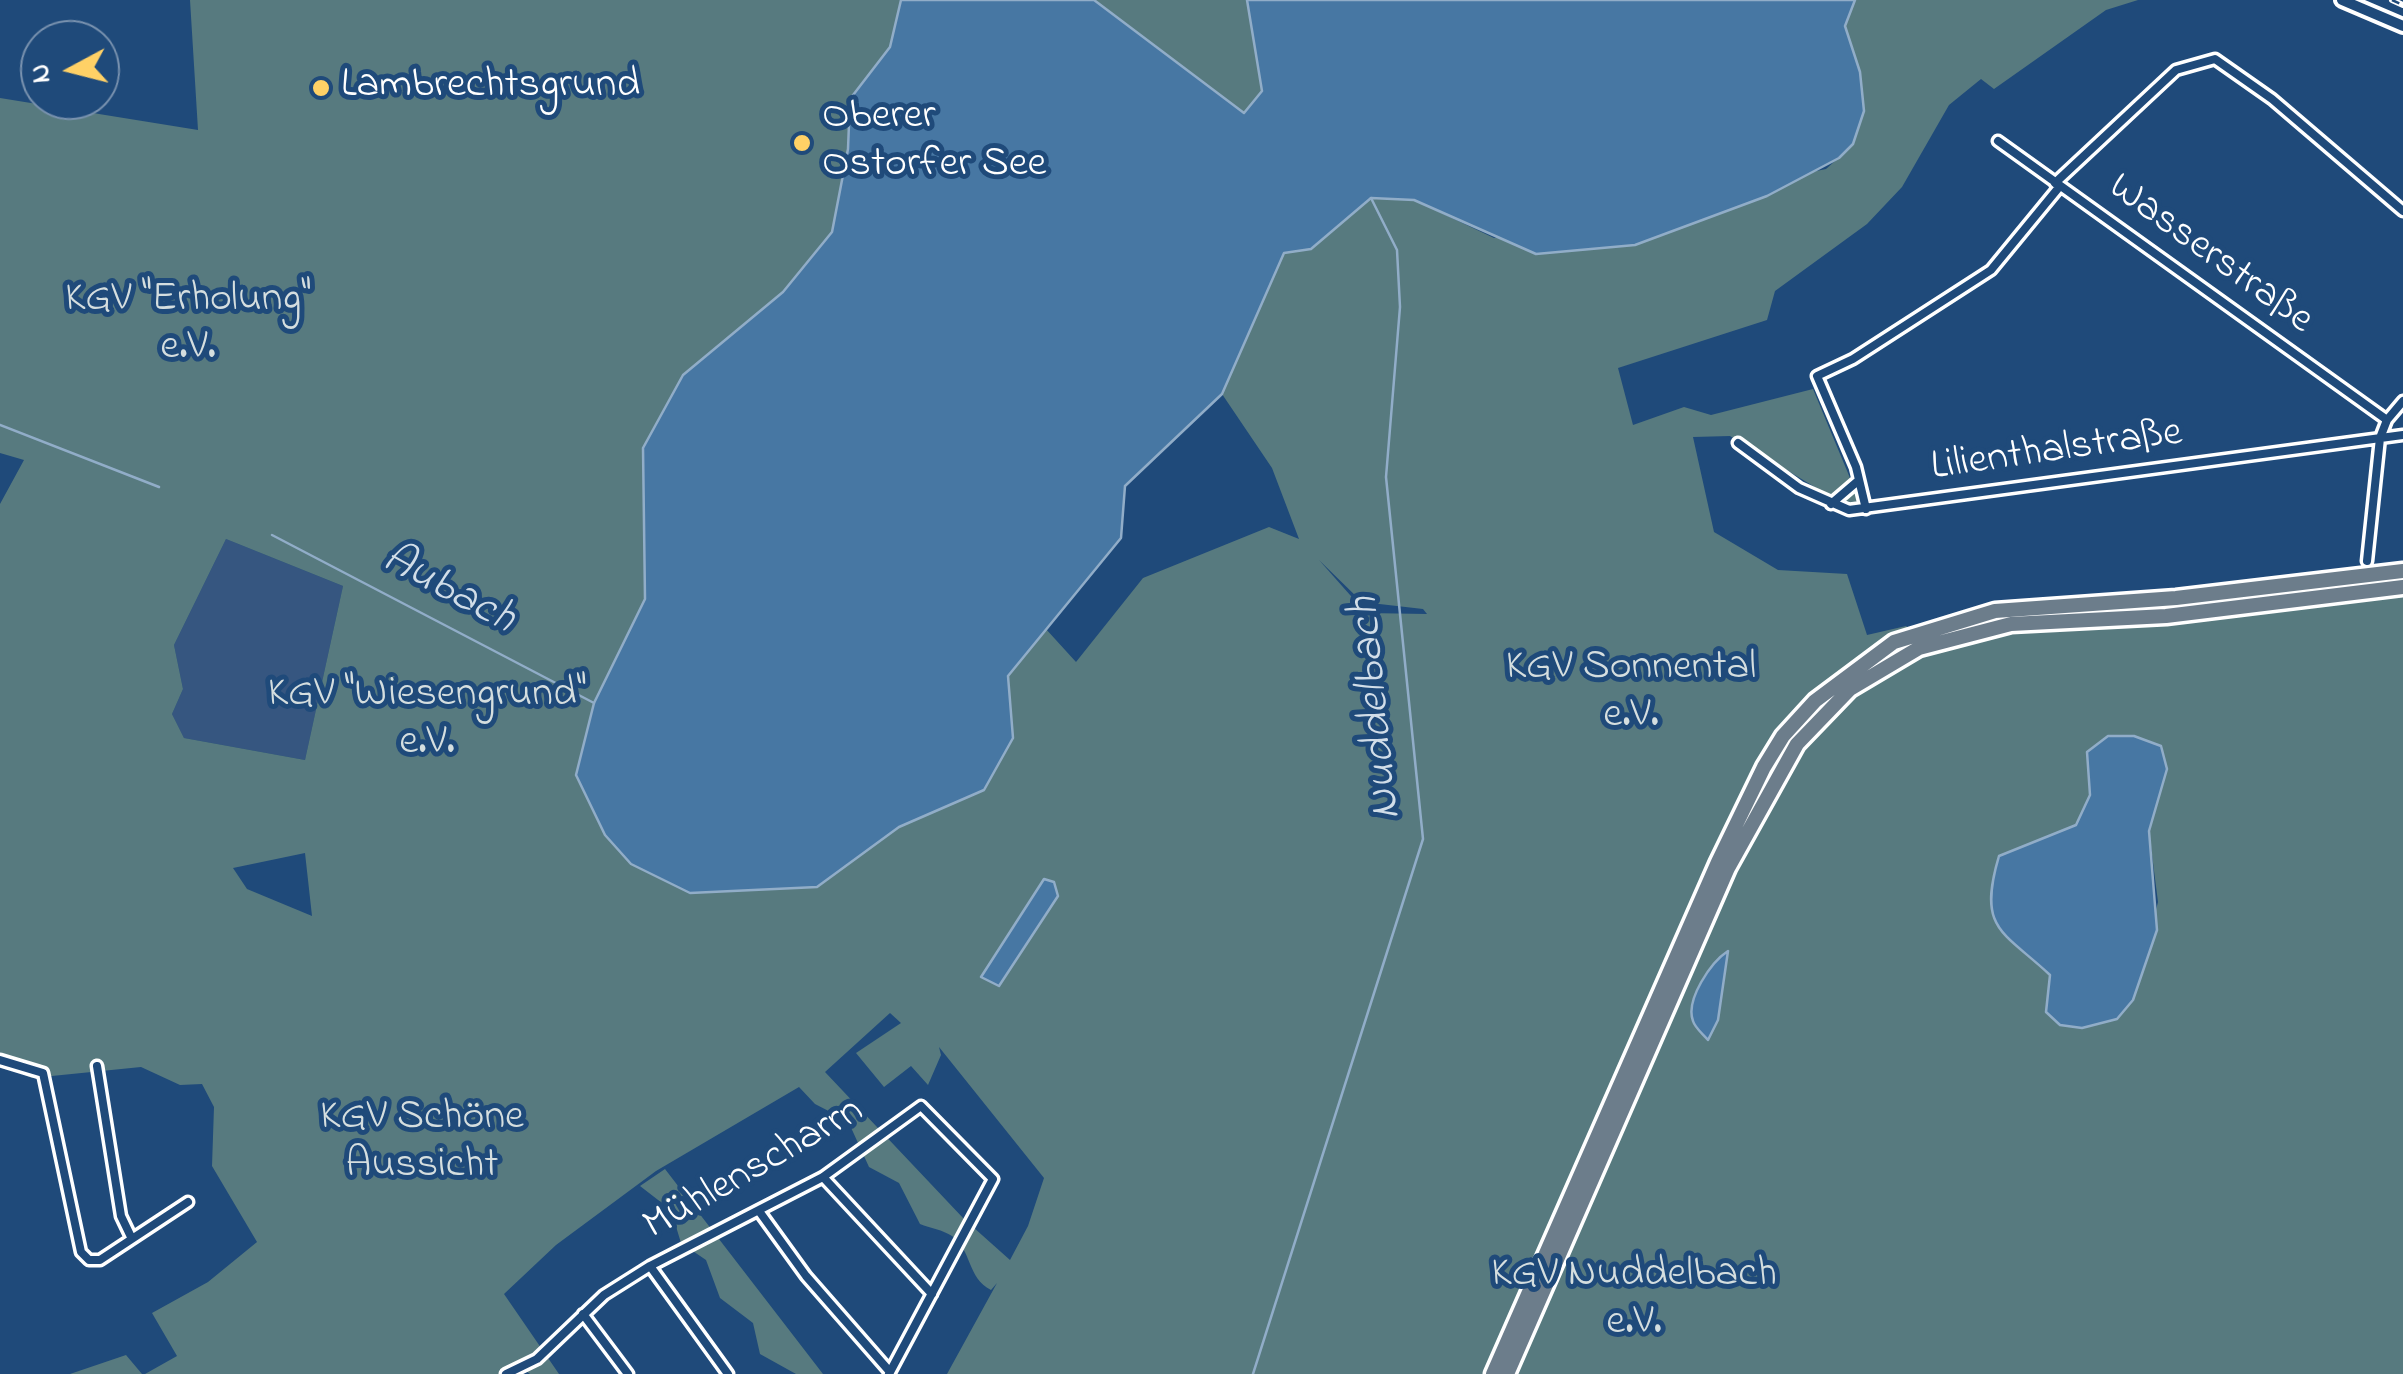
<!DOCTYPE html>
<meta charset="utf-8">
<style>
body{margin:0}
#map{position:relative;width:2403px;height:1374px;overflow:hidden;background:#1f4a7a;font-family:"Indie Flower",sans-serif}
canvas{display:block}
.north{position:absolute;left:20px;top:20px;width:100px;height:100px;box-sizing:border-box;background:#1f4a7a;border:2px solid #7992af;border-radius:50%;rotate:263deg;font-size:28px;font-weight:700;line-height:40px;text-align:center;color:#fff}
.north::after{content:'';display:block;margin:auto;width:35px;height:45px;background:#ffd166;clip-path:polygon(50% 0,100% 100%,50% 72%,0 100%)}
</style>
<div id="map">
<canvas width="2403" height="1374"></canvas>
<div class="north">N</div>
</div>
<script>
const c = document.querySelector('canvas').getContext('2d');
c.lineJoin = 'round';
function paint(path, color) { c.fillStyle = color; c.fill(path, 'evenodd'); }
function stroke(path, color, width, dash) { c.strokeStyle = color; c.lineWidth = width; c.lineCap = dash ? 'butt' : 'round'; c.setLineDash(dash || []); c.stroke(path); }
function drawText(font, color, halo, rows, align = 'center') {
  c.font = font + ' "Indie Flower",sans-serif'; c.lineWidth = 10; c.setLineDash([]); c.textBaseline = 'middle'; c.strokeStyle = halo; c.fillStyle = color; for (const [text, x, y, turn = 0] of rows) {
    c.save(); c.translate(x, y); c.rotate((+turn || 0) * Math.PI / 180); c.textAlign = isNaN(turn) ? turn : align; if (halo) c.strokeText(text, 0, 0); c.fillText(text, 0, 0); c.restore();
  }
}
paint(new Path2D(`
 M 226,539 L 343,586 L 305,760 L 184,738 L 172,714 L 183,689 L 174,645 Z`), '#365680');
paint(new Path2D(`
 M 190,0 L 901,0 L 890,47 L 850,99 L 848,149 L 833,232 L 783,292 L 683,375 L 643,448 L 645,599 L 594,703 L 605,835 L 631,864 L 691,893 L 817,887 L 899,827 L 984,790 L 1013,738 L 1008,676 L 1045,628 L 1076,662 L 1143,578 L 1269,527 L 1299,539 L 1272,468 L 1222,394 L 1284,253 L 1311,249 L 1371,198 L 1414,200 L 1494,238 L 1826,169 C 1879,126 1864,83 1845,26 L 1855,0 L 2138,0 L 2106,10 L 1994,89 L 1981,79 L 1949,105 L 1902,187 L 1867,224 L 1775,291 L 1767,320 L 1618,368 L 1633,425 L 1684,407 L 1711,415 L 1813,389 L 1860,502 L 1843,504 L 1730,436 L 1693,437 L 1714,532 L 1778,570 L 1847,574 L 1867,635 L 1906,626 L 1912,631 L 1989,608 L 2135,597 L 2403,565 L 2403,1374 L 947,1374 L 997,1283 L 991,1290 C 967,1278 972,1250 952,1236 C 943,1230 930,1228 920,1224 L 899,1183 L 869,1167 L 848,1121 L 815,1104 L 799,1087 L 656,1171 L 556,1245 L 504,1294 L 559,1374 L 530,1374 L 520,1367 L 506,1374 L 145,1374 L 177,1356 L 152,1313 L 208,1282 L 257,1242 L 212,1166 L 214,1107 L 202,1084 L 180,1085 L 141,1067 L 32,1078 L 0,1065 L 0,504 L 24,460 L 0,453 L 0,98 L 198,130 ZM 226,539 L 343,586 L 305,760 L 184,738 L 172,714 L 183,689 L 174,645 ZM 1319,560 L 1362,602 L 1423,609 L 1427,614 L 1366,613 ZM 2087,752 L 2156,801 L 2149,831 L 2158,902 L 2133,1000 L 2046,1012 L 2050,975 C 2003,932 1977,928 1999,857 L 2076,825 L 2090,795 ZM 305,853 L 312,916 L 247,889 L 233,868 ZM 890,1013 L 901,1023 L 856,1053 L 884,1087 L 911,1066 L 928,1085 L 941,1055 L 939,1047 L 1044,1178 L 1028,1226 L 1010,1260 L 964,1219 L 825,1072 Z
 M 1094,0 L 1247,0 L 1262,91 L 1244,113 Z
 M 665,1169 L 823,1374 L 796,1374 L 760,1354 L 753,1323 L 720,1298 L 706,1260 L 681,1243 L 671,1210 L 640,1186 Z
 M 126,1355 L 142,1374 L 70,1374 Z`), '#577a7f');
const water = new Path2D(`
 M 901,0 L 1094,0 L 1244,113 L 1262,91 L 1247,0 L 1855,0 L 1845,26 L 1860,72 L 1864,111 L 1853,144 L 1839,158 L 1767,196 L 1635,245 L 1536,254 L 1414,200 L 1371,198 L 1311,249 L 1284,253 L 1222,394 L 1125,486 L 1121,538 L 1008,676 L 1013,738 L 984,790 L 899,827 L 817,887 L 690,893 L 631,864 L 605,835 L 576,775 L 594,703 L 645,599 L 643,448 L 683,375 L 783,292 L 832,232 L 848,149 L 850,99 L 890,47 Z
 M 2108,736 L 2134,736 L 2161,746 L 2167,769 L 2149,831 L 2157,930 L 2133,1000 L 2117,1019 L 2082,1028 L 2060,1025 L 2046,1012 L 2050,975 C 2003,931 1977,930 1999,856 L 2076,825 L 2090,795 L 2087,752 Z
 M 1044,879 L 1054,882 L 1058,896 L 999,986 L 981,977 Z
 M 1728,951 L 1718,1020 L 1708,1040 C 1703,1034 1695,1028 1693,1021 C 1685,1000 1711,962 1728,951 Z`);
paint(water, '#4777a3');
stroke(water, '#91adc8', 2.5);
stroke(new Path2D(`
 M 0,425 L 159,487
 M 272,535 L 594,703
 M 1253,1374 L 1423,839 L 1386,477 L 1400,307 L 1397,250 L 1371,198`), '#91adc8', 2.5);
const street = new Path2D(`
 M 1998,141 L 2387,420
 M 2055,183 L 2176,70 L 2215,59 L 2272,99 L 2403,211
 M 1738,443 L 1799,488 L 1849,510 L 2403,435
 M 1831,504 L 1859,480
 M 1866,509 L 1856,467 L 1817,376 L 1853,359 L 1991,270 L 2060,186
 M 2367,561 L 2380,438 L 2387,420 L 2403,401
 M 0,1060 L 43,1073 L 81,1252 L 89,1260 L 100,1260 L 188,1202
 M 97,1066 L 121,1216 L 132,1239
 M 823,1177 L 932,1294
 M 759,1211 L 806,1276 L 890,1372
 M 650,1266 L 728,1374
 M 583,1314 L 628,1374
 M 506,1374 L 537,1359 L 604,1295 L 650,1266 L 823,1177 L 921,1106 L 993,1179 L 889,1374`);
const secondary = new Path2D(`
 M 2342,0 L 2403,26`);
const highway = new Path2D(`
 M 1493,1374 L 1718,862 L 1764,767 L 1783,736 L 1815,701 L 1894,642 L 1995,611 L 2176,598 L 2403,571
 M 1507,1374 L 1728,868 L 1797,744 L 1850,689 L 1919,648 L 2011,624 L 2166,616 L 2403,587`);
stroke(street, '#fff', 15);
stroke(secondary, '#fff', 18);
stroke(highway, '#fff', 21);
stroke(street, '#1f4a7a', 8);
stroke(secondary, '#1f4a7a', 10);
stroke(highway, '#6c7d8b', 14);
const rail = new Path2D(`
 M 2392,0 L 2403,5`);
stroke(rail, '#fff', 6);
stroke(rail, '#1f4a7a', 2.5, [8]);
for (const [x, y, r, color] of [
 [321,88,10,"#ffd166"],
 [802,143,10,"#ffd166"]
]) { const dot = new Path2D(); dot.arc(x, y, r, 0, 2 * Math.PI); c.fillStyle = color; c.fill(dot); stroke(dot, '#1f4a7a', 4); }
drawText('42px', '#fff', '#1f4a7a', [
 ["Lambrechtsgrund",341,88],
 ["Oberer",822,119],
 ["Ostorfer See",822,167]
], 'left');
drawText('42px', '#fff', '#1f4a7a', [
 ["Wasserstraße",2209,256,36],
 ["Lilienthalstraße",2057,453,-8],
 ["Mühlenscharrn",755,1171,-30]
]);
drawText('42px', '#d5dedf', '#1f4a7a', [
 ["KGV \"Erholung\"",188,302],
 ["e.V.",188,350],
 ["KGV Sonnental",1631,670],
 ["e.V.",1631,718],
 ["KGV \"Wiesengrund\"",427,697],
 ["e.V.",427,745],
 ["KGV Schöne",422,1120],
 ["Aussicht",422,1168],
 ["KGV Nuddelbach",1634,1277],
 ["e.V.",1634,1325]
]);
drawText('italic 45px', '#d1dde8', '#1f4a7a', [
 ["Aubach",447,592,28],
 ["Nuddelbach",1379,708,-96]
]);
</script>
